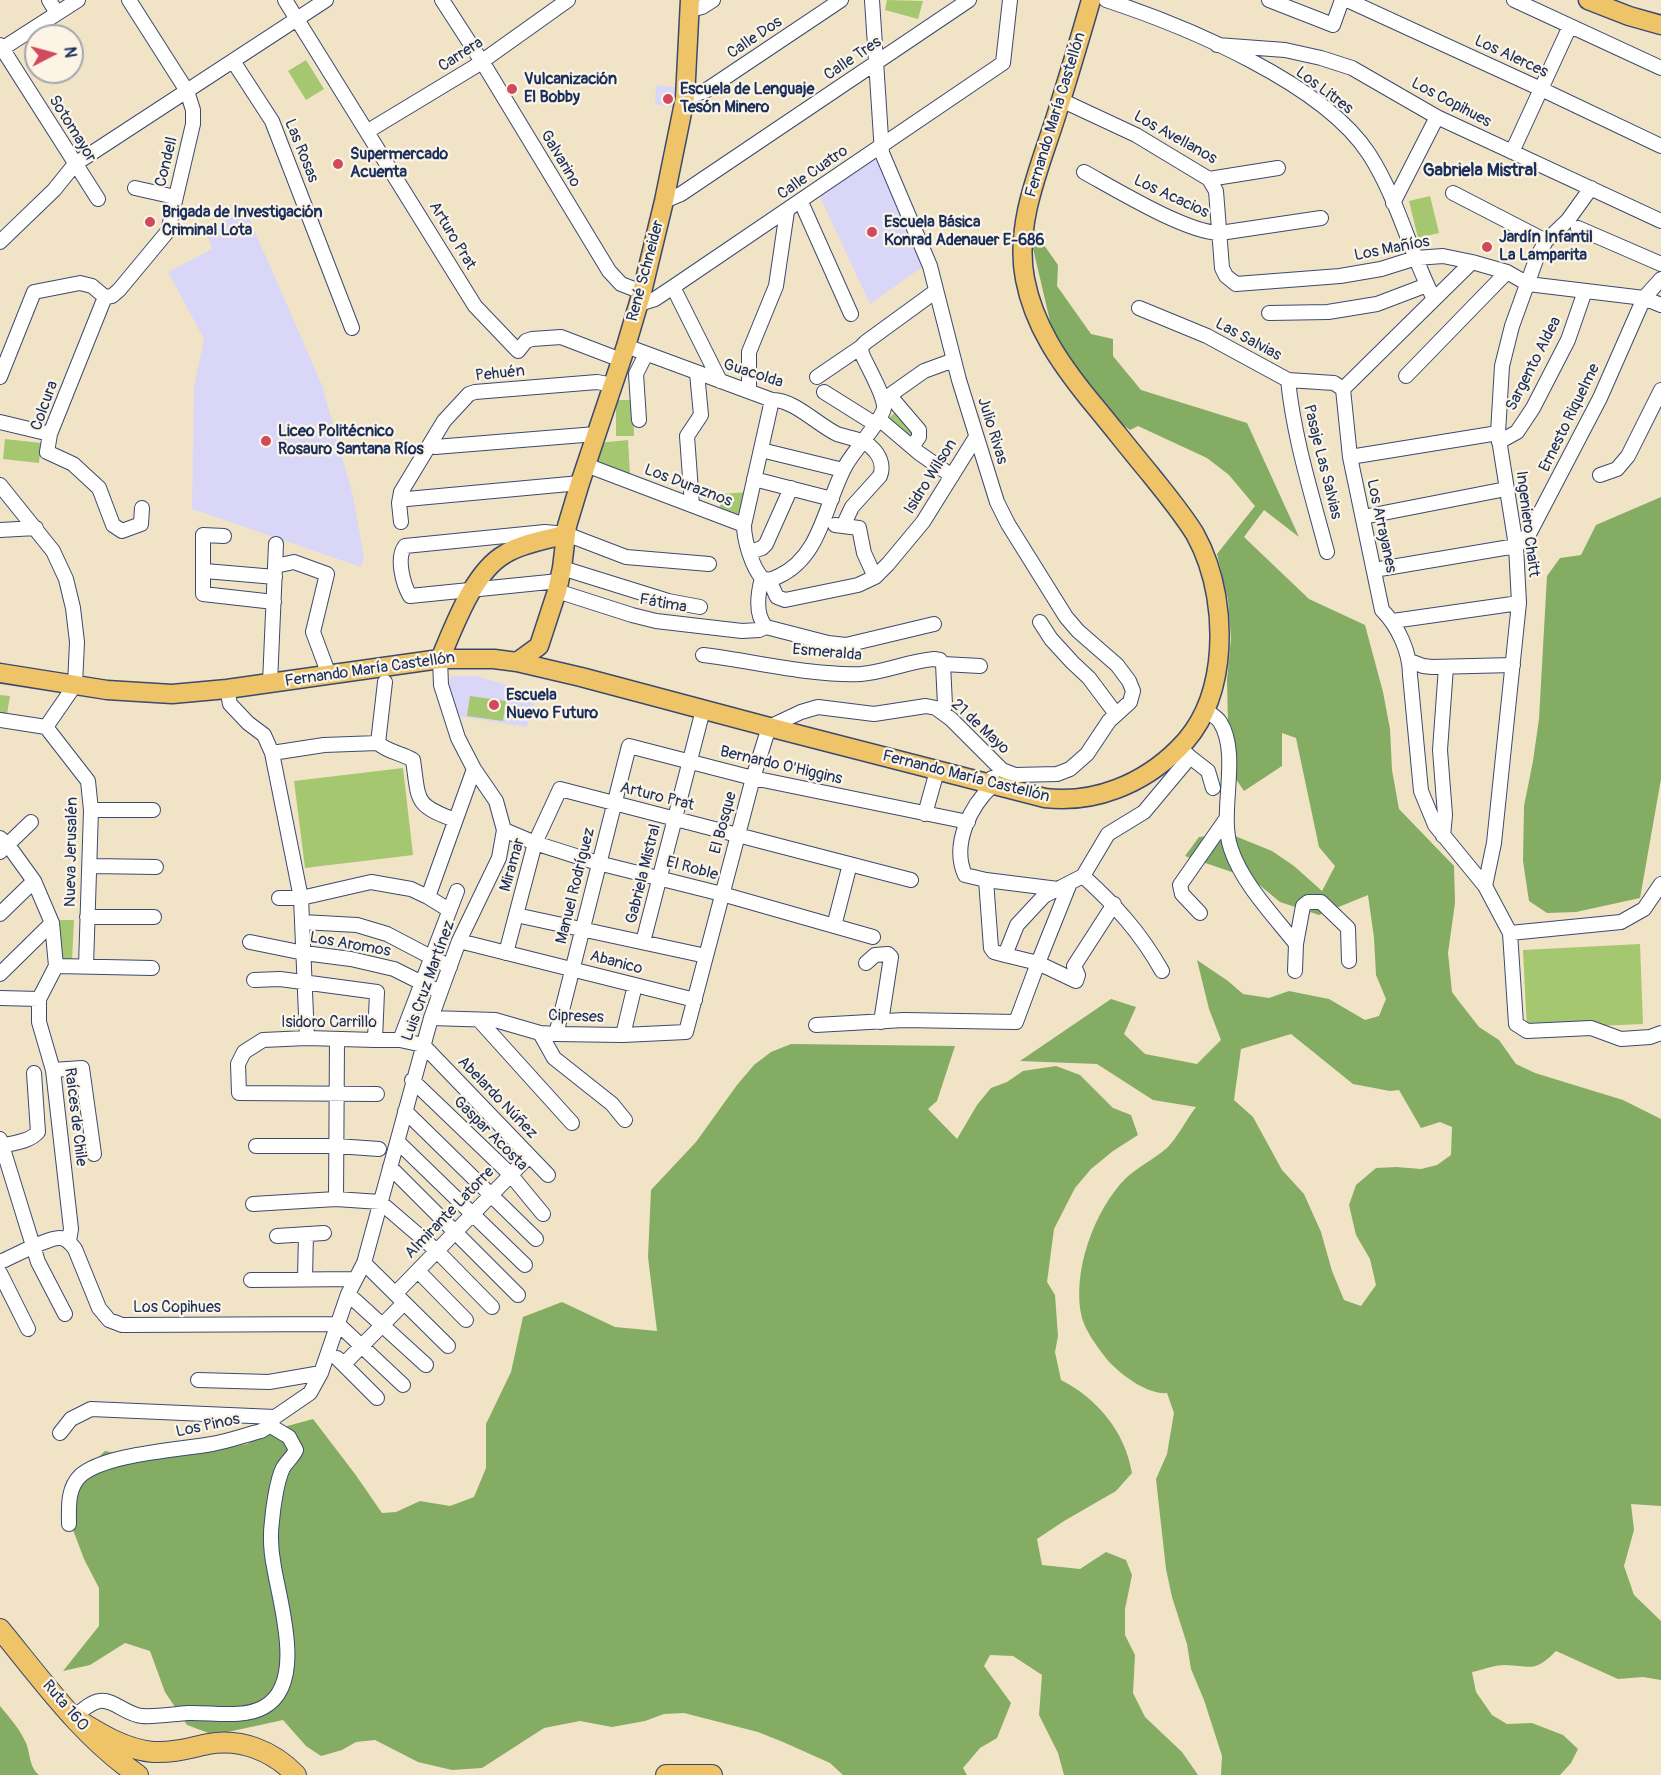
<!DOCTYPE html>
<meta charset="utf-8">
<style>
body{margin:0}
#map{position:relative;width:1661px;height:1775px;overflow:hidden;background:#f1e4c6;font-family:Pangolin,sans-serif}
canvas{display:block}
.north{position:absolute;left:24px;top:24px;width:60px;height:60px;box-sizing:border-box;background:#fcf5e5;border:2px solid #a2a6af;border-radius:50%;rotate:84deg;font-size:16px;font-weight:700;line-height:24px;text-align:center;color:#1b2f5e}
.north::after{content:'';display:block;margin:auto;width:21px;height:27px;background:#d1495b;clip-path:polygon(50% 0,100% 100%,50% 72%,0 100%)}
</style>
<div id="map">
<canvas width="1661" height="1775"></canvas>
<div class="north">N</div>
</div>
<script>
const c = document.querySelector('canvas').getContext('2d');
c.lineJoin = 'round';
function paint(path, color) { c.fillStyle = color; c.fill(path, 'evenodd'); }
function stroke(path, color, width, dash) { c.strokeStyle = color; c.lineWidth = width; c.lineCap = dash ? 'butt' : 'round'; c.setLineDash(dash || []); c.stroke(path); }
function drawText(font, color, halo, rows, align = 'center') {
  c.font = font + ' Pangolin,sans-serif'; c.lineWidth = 4.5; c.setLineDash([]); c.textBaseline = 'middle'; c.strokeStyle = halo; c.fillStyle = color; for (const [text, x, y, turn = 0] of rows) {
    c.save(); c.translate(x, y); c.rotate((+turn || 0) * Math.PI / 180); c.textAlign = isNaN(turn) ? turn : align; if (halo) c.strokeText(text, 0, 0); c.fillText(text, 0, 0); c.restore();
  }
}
paint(new Path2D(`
 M 656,85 L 681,88 L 678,109 L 655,104 Z
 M 874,157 L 876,159 L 922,267 L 870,304 L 820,197 Z
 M 246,211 L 322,385 L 353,496 L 364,557 L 361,567 L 192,509 L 194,387 L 204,339 L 168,272 L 212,249 L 206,229 Z
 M 452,676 L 476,676 L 537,694 L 527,727 L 457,716 L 447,685 Z`), '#dad6f7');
paint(new Path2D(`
 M 887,0 L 923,1 L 918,19 L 885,10 Z
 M 306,60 L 324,89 L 306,100 L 288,71 Z
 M 1430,196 L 1439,233 L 1418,238 L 1409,201 Z
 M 616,400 L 633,400 L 634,436 L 616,436 Z
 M 898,409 L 918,432 L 913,438 L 888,419 Z
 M 5,439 L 41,443 L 39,463 L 3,459 Z
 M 628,440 L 630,475 L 593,460 L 598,443 Z
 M 747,492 L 741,515 L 719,509 L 723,494 Z
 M 0,695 L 10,696 L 7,714 L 0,713 Z
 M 470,696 L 506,701 L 503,721 L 467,716 Z
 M 403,768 L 413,855 L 305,868 L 294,781 Z
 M 49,920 L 74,920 L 72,961 L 53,962 Z
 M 1640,944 L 1643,1024 L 1527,1029 L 1523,950 Z`), '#a5c770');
paint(new Path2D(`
 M 1032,244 L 1044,245 L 1058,265 L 1057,286 L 1091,334 L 1113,339 L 1113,356 L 1141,390 L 1247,423 L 1299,537 L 1264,510 L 1244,537 L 1309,599 L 1365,625 L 1383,692 L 1390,729 L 1392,770 L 1399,809 L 1454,866 L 1455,903 L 1448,953 L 1452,992 L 1461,1004 L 1479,1027 L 1499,1040 L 1516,1064 L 1535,1073 L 1623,1100 L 1661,1119 L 1661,1506 L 1631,1504 L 1634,1530 L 1624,1566 L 1634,1595 L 1661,1621 L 1661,1680 L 1643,1677 L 1618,1679 L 1556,1651 C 1534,1673 1532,1666 1505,1665 C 1494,1665 1482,1670 1472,1672 L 1476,1692 L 1492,1715 L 1507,1724 L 1532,1723 L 1563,1735 L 1578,1749 L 1571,1763 L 1560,1775 L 1221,1775 L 1222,1756 L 1204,1700 L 1191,1669 L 1187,1644 L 1172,1597 L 1166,1569 L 1156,1479 L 1167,1454 L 1174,1413 L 1167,1393 C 1147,1395 1118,1373 1105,1357 C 1097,1346 1086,1332 1082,1318 C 1071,1274 1094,1210 1126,1178 C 1138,1167 1154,1159 1167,1148 C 1178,1137 1186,1120 1196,1107 L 1153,1100 L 1097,1064 L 1020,1061 L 1111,999 L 1136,1007 L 1124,1034 L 1145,1054 L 1197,1064 L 1221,1040 L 1209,1009 L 1197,960 L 1228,981 L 1243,994 L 1269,998 L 1289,991 L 1329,999 L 1365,1020 L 1379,1016 L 1386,999 L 1376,975 L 1374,938 L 1368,895 L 1319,915 L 1280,902 L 1252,879 L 1185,856 L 1199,837 L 1230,834 L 1272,851 L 1294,866 L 1322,891 L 1335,866 L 1319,847 L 1296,738 L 1282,733 L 1282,766 L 1244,791 L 1229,769 L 1227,680 L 1231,638 L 1228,600 L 1217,554 L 1255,506 L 1229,475 L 1207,458 L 1138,426 L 1130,430 L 1122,424 L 1077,369 L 1053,334 ZM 1291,1034 L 1353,1084 L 1390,1091 L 1399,1090 L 1421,1128 L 1440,1122 L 1452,1127 L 1451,1155 L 1437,1165 L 1421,1169 L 1396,1167 L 1376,1168 L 1356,1185 L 1349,1205 L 1356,1235 L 1370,1259 L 1376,1285 L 1361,1306 L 1344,1300 L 1332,1271 L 1321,1232 L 1304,1194 L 1282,1170 L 1253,1117 L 1234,1100 L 1241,1049 Z
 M 1661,497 L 1661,779 L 1640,898 L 1576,912 L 1547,913 L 1529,901 L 1523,861 L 1524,806 L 1533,761 L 1539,719 L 1547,576 L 1560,558 L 1581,555 L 1596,525 Z
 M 791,1044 L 955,1046 L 937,1101 L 928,1109 L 957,1139 L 977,1105 L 991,1088 L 1007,1082 L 1023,1071 L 1056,1066 L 1080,1075 L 1113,1108 L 1131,1115 L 1138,1135 L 1113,1151 L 1091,1169 L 1075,1188 L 1054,1229 L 1047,1282 L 1055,1295 L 1058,1336 L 1055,1352 L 1061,1380 C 1098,1399 1125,1432 1132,1473 L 1116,1491 L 1064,1521 L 1037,1539 L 1042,1565 L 1080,1569 L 1106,1552 L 1126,1560 L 1132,1575 L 1125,1609 L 1125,1635 L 1135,1655 L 1133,1693 L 1145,1717 L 1182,1752 L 1198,1775 L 1064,1775 L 1058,1753 L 1039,1715 L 1042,1675 L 1013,1656 L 990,1655 L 984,1666 L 1011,1703 L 997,1738 L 980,1748 L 963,1768 L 967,1775 L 843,1775 L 830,1763 L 783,1742 L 758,1732 L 684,1713 L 664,1714 L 645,1721 L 612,1727 L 580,1721 L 544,1728 L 482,1768 L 452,1770 L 418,1762 L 375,1740 L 356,1742 L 342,1750 L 321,1756 L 306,1746 L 283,1720 L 214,1735 L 187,1725 L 165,1692 L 150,1651 L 125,1643 L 90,1665 L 63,1671 L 99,1626 L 99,1588 L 84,1559 L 64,1506 L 81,1474 L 105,1451 L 126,1455 L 212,1450 L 247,1444 L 269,1431 L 313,1419 L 355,1474 L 382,1513 L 396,1512 L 420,1501 L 450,1506 L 474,1497 L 486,1468 L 486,1424 L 511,1372 L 523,1317 L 562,1302 L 615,1327 L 657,1331 L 648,1257 L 651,1190 L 696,1142 L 737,1085 L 754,1065 L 771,1052 Z
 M 0,1706 C 9,1717 19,1728 25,1741 C 31,1752 28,1766 39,1775 L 0,1775 Z`), '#84ac62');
const minor = new Path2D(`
 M 49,0 L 57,13
 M 285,0 L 475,306 L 518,351 L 526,341 L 532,339 L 561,337 L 621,360
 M 442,0 L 486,68 L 609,271 L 621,284 L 642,292
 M 1106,0 C 1185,26 1323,83 1369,154 C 1398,199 1410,253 1434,299
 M 1269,0 L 1333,25 L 1342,0
 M 1347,0 L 1541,89 L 1661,146
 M 1514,0 L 1661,68
 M 690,10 L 702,7 L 713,0
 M 0,45 L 98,199
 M 1217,45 L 1285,50 L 1321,58 L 1352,68 L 1437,117 L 1661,221
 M 0,50 L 78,0
 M 233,61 L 272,121 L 352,328
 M 685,98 L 705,91 L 841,0
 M 1061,100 L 1136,135 L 1209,179 L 1278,168
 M 368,131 L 474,67 L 568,0
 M 1512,152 L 1570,26
 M 1084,172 C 1115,189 1187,233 1220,233 L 1321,218
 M 1209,179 L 1216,191 L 1222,268 L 1226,276 L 1236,284 L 1340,276 L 1381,269 L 1416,258 L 1443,256 L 1472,262 L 1507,272 L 1528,284 L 1644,298 L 1661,305
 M 135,188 L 175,197
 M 1453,193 L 1546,241
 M 664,201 L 681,194 L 969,0
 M 801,202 L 851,314
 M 1393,203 L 1437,117
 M 1578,228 L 1661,264
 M 0,242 L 54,190 L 75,164 L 326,0
 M 1472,262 L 1343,389 L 1350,457 L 1382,610 C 1398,626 1410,652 1410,675 L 1421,791 L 1435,825 L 1485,886 L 1510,933 L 1516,1024 L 1527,1031 L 1591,1028 L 1621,1039 L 1650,1037 L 1661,1033
 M 673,287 L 720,381
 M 105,297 L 112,296 L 119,290 L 168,231 L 193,124 L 193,110 L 187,91 L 129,0
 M 105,297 L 50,434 L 47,452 L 73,464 L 99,488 L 113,525 L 122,531 L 141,524 L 142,508
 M 639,304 L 655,299 L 673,287 L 1003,63 L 1010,0
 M 1139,308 L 1207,336 L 1288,380 L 1334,383 L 1343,389
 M 1269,313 L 1328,312 L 1377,304 L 1427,285
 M 626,346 L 772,400 C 793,399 818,425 837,434 C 848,438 863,439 871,447 C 880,455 884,466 880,476 L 852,507 L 843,526
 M 1406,376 L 1507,272
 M 0,377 L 34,292 L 80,283 L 92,286 L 105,297
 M 817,377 L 861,347 L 866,342 L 936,291
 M 1288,380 C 1294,439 1312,495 1327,552
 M 749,391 L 749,352 L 776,286 L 787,211
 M 824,392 L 875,424
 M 890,396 L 919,430 L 919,437 L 912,447
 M 883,400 L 924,371 L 954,360
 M 879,419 L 919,453 L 952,476
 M 639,420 L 636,374 L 646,354
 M 0,422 L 50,434
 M 1499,442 L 1517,432 L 1533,408 L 1568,340 L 1585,291
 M 435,447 L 596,434
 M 761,450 L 843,470
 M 1350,457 L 1498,433
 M 586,465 L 744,525
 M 1600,475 L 1617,469 L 1628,456 L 1661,390
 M 754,479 L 832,499
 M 0,485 L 53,551 L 66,579 L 73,608 L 77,642 L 75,685 L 46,727
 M 407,499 L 580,483
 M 692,505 L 687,436 L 701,415 L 697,373
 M 1363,517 L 1506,489
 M 401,522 L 399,503 L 401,492 L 444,421 L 469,394 L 475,392 L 597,382 L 613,385
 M 835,525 L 859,528 L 864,553 L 875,577
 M 0,530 L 36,528
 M 224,536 L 203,535 L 203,594 L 274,602
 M 750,552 L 762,548 L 766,544 L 791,488
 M 275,566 L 294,562 L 327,574 L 313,632 L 329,675
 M 562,568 L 668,601 L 700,607
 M 1374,570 L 1516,546 L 1529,534 L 1600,398 L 1644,298 L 1661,279
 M 205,571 L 275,577
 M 762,578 C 769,581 773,579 779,576 C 822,556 825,502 846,465 C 853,452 882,420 884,408 C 885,396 867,366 862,354 L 861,347
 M 769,580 L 777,597 L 785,600 L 858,585 L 875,577 L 888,564 L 923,522 L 976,437
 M 559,581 L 410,596 C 403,584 396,558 405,546 L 545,532 L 566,534 L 626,557 L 709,564
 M 557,591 L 632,615 L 656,621 L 742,631 L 759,630 L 766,627
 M 1393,621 L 1519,603
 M 1040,622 L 1051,639 L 1072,662 L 1089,678 L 1116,714
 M 766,627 C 755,615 758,593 762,578 C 752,567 744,540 744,525 L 772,400
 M 766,627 L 828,643 L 846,645 L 934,624
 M 703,655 C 754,661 810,676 861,674 C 886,672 909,661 934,659 L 940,660 L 943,664 L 980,666
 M 1410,661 L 1423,666 L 1432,667 L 1513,665
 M 943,664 L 945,705 L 943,712
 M 385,682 L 378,743 C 387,752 402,753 413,760 C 419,801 414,805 455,820
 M 270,683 L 276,544
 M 227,689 L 230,704 L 248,723 L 264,735 L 272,753 L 301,898 L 307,1038
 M 1206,710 C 1210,714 1217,717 1220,722 C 1241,755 1218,813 1231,849 C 1242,883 1274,916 1296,944
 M 0,720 L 46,727 L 88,781 L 91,810 L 86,966
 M 272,753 L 324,745 L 378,743
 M 1190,757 L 1208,771 L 1213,788
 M 992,778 L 993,785 C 971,805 951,844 965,875 L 986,880 L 1058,889
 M 91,810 L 153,810
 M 925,814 L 937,771
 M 504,830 L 535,843 L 598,863 L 722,894 L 873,937
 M 1443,836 L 1445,815 L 1440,750 L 1446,667
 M 0,838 L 8,845 L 34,881 L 52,923 L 56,966 L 39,999 L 39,1022 L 53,1070 L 71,1229 L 69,1241
 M 0,852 L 31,822
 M 91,866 L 156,867
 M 1083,876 C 1116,906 1140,932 1162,971
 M 986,880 L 991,948 L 994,952 L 1005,955
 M 1070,883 L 1038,963 L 1076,981 L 1078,975 L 1074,966 L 1114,904
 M 1485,886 L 1494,843 L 1519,603 L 1516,546 L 1498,433 L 1502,366 L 1512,326 L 1537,257 L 1546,241 L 1568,220 L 1591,188
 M 428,897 L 474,769
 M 279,898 L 301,898 L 371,882 L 411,889 L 428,897 L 449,910
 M 1200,913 L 1182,894 L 1180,885 L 1226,819
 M 0,914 L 34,881
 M 516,915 L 706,956
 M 87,917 L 154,917
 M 302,922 L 357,925 L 387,934 L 450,967
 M 834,926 L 850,864
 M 1510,933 L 1621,922 L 1644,909 L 1661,884
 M 459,941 L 695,1000
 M 250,942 L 304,953 L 351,959 L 394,969 L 440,992
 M 643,942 L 703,710
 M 506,953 L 535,843 L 560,789 L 911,880
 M 866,963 L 875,955 L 888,954 L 891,957 L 881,1022
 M 56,966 L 152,968
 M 1295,971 L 1296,944 L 1303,906 L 1308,902 L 1321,902 L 1348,928 L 1349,961
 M 0,974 L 52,923
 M 254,980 L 280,979 L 377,992 L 375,1040
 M 0,998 L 39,999
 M 431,1018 L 495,1020 L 540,1033 L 556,1034 L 623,1035 L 686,1032 L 753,778 L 769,727 L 801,712 L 818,707 L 874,714 L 926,706 L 936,708 L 951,719 L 1002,770 L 1015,775 L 1057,774 L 1070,769 L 1087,754 L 1109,721 L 1130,702 L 1133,691 L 1129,681 L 1117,665 L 1078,631 L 1066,617 L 1008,524 L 997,502 L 959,380 L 930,266 L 882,153 L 872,0
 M 479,1020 L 572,1123
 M 816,1025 L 904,1020 L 1016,1022 L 1038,963 L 1005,955 L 1017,925 L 1044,896 L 1083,876 L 1108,834 L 1144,812 L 1190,757 L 1180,748
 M 540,1033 L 554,1058 L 612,1104 L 625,1120
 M 556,1034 L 629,746 L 753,778 L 968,822
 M 623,1035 L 635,985
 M 400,1040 L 457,891
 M 53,1070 L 82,1068 L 94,1154
 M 412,1080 L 510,1174 L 543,1214
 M 377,1094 L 239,1093 L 238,1064 L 244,1052 L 263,1040 L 307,1038 L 375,1040 L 400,1040 L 423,1045 L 548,1175
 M 405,1111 L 536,1239
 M 0,1139 L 38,1262 L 65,1314
 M 398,1142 L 525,1265
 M 0,1146 C 13,1143 29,1142 38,1132 L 34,1073
 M 256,1146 L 336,1146 L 379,1149
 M 390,1167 L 518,1295
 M 336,1199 L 337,1040
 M 253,1204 L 336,1199 L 380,1202 L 437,1251 L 492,1307
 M 277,1236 L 324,1233
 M 0,1262 C 12,1257 49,1237 60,1238 C 67,1238 71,1244 75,1249 L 99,1308 L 109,1320 L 122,1325 L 338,1324
 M 364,1263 L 448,1346
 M 418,1271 L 466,1320
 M 0,1273 L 28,1329
 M 305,1278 L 306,1234
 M 251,1280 L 355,1279
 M 348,1294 L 426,1365
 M 395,1294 L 529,1156
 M 338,1324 L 403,1385
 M 337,1358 L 377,1398
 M 344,1364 L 404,1303
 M 198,1380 L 269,1382 L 321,1373
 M 60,1433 L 71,1419 L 91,1409 L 275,1417
 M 69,1524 C 69,1508 67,1489 80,1476 C 104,1454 178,1450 212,1444 C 229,1441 245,1435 261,1431 L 266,1428 L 275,1417 L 310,1393 L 321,1373 L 348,1294 L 364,1263 L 431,1018 L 459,941 L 499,858 L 504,830 L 496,801 L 474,769 L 458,738 L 441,685 L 440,659
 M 73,1717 C 81,1712 90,1702 100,1701 C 113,1699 127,1715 142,1716 C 157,1717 173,1714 188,1713 C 211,1712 243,1719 264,1707 C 306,1684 280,1604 274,1567 C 271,1552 270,1536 272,1521 C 273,1508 277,1480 283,1468 C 287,1461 293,1457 296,1450 L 289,1437 L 269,1425`);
const major = new Path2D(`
 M 1588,0 L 1629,16 L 1661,25
 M 440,659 C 454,627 473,572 505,554 C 522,543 547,540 566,534
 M 517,662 L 539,646 L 557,591 L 562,568 L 567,526 L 580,483 L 626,346 L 642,292 L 664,201 L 685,98 L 690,0
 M 0,673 L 107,690 L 172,694 L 227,689 L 440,659 L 494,659 L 517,662 L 581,677 L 769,727 L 1045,798 C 1094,804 1143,784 1178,749 C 1202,726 1214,695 1218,662 C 1223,619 1216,572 1195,534 C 1182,513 1166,494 1151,475 C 1130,450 1110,424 1089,399 C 1060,363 1034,326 1025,279 C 1014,223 1041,165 1057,113 C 1069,75 1080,38 1091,0`);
const highway = new Path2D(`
 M 0,1629 C 42,1680 82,1737 138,1775
 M 73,1717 C 99,1733 123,1749 153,1752 C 173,1753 189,1748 208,1744 C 241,1738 273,1751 296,1775
 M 666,1775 L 712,1775`);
stroke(minor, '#3b4a6e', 16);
stroke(major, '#3b4a6e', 21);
stroke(highway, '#3b4a6e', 22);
stroke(minor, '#fff', 14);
stroke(major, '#efc469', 18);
stroke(highway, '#efc469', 20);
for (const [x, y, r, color] of [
 [512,89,6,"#d1495b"],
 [668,99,6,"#d1495b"],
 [338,164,6,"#d1495b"],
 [150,222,6,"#d1495b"],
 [872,232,6,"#d1495b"],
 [1487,247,6,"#d1495b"],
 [266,441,6,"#d1495b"],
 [494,705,6,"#d1495b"]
]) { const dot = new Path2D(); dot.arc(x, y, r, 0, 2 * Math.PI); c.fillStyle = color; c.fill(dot); stroke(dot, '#fcf5e5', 2); }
drawText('16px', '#1b2f5e', '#fcf5e5', [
 ["Calle Dos",755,38,-34],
 ["Carrera",461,55,-33],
 ["Los Alerces",1511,57,25],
 ["Calle Tres",853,59,-34],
 ["Los Litres",1324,91,37],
 ["Los Copihues",1451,103,28],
 ["Fernando María Castellón",1056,115,-73],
 ["Sotomayor",72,129,58],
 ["Los Avellanos",1175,138,29],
 ["Las Rosas",301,151,68],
 ["Galvarino",560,159,59],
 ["Condell",167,162,-76],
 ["Calle Cuatro",813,173,-35],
 ["Los Acacios",1171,197,25],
 ["Arturo Prat",452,236,59],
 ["Los Mañíos",1392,249,-11],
 ["René Schneider",646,271,-75],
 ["Las Salvias",1248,340,28],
 ["Sargento Aldea",1534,364,-63],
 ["Pehuén",500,374,-6],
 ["Guacolda",753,374,18],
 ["Colcura",45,406,-70],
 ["Ernesto Riquelme",1570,418,-64],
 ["Julio Rivas",992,431,73],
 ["Pasaje Las Salvias",1322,462,76],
 ["Isidro Wilson",931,477,-58],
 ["Los Duraznos",688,486,21],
 ["Ingeniero Chaitt",1527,524,83],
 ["Los Arrayanes",1381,526,78],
 ["Fátima",663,604,10],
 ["Esmeralda",827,653,5],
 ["Fernando María Castellón",370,670,-8],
 ["21 de Mayo",980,727,43],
 ["Bernardo O'Higgins",781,766,13],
 ["Fernando María Castellón",966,777,14],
 ["Arturo Prat",657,797,14],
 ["El Bosque",724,823,-75],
 ["Nueva Jerusalén",72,852,-89],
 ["Miramar",513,865,-74],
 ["El Roble",692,869,15],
 ["Gabriela Mistral",644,874,-76],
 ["Manuel Rodríguez",576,886,-76],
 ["Los Aromos",350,945,10],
 ["Abanico",616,963,15],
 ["Luis Cruz Martínez",429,981,-70],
 ["Cipreses",576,1017,2],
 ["Isidoro Carrillo",329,1023],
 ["Abelardo Núñez",497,1098,46],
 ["Raíces de Chile",75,1117,83],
 ["Gaspar Acosta",490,1134,45],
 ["Almirante Latorre",450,1213,-46],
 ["Los Copihues",177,1308],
 ["Los Pinos",208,1426,-12],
 ["Ruta 160",65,1706,49]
]);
drawText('bold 16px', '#1b2f5e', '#fcf5e5', [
 ["Vulcanización",524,80],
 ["El Bobby",524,98],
 ["Escuela de Lenguaje",680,90],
 ["Tesón Minero",680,108],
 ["Supermercado",350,155],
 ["Acuenta",350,173],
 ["Brigada de Investigación",162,213],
 ["Criminal Lota",162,231],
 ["Escuela Básica",884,223],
 ["Konrad Adenauer E-686",884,241],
 ["Jardín Infantil",1499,238],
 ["La Lamparita",1499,256],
 ["Liceo Politécnico",278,432],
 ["Rosauro Santana Ríos",278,450],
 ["Escuela",506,696],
 ["Nuevo Futuro",506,714]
], 'left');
drawText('bold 18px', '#1b2f5e', '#fcf5e5', [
 ["Gabriela Mistral",1480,171]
]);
</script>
